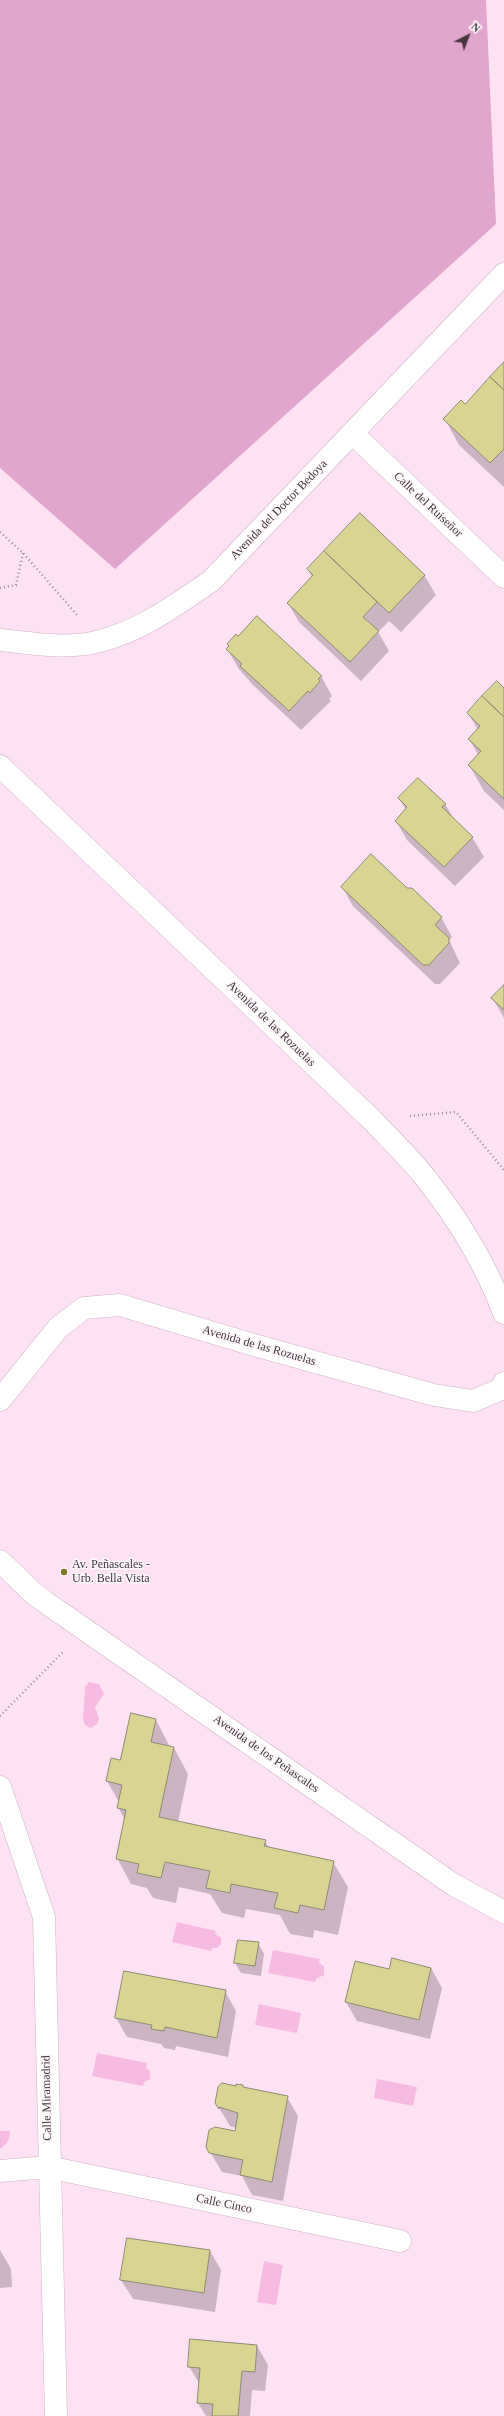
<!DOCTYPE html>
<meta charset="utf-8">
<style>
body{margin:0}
#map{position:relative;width:504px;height:2416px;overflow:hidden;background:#fdf7fb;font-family:"Times New Roman",serif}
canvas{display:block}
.north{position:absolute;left:448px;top:16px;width:40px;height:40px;-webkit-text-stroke:3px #fdf7fb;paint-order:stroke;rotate:42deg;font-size:11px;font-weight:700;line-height:16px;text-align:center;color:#41373d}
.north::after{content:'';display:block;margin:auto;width:14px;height:18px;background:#41373d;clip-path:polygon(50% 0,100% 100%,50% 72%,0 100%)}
</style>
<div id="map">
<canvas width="504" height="2416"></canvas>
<div class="north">N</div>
</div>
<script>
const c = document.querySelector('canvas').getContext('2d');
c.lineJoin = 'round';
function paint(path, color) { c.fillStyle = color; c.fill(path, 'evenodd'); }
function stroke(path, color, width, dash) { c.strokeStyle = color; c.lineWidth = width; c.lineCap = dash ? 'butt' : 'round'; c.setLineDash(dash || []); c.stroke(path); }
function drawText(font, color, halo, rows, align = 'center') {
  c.font = font + ' "Times New Roman",serif'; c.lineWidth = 3; c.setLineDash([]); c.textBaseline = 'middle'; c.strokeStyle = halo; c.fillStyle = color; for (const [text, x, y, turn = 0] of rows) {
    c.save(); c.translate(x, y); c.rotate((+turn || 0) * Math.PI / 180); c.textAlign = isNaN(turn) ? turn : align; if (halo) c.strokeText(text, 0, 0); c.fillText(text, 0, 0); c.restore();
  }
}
paint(new Path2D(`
 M 0,0 L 504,0 L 504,2416 L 0,2416 Z`), '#ffe1f4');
paint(new Path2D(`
 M 0,0 L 486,0 L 496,224 L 115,569 L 0,468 Z`), '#e1a6ce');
paint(new Path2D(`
 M 89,1682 L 99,1684 L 104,1694 L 95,1707 L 99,1718 L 98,1723 L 91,1728 L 86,1726 L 83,1721 L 85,1687 Z
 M 177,1922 L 216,1931 L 215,1934 L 221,1938 L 221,1944 L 217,1948 L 212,1948 L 211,1951 L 172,1942 Z
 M 273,1950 L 320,1959 L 319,1963 L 324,1966 L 324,1975 L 316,1979 L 315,1982 L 268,1973 Z
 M 259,2004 L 301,2013 L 297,2033 L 255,2025 Z
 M 97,2053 L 147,2063 L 146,2068 L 150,2071 L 150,2079 L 144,2082 L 143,2086 L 92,2076 Z
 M 377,2079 L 417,2087 L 413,2106 L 374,2098 Z
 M 0,2131 L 10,2131 C 10,2140 7,2144 0,2149 Z
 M 264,2261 L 283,2265 L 276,2305 L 257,2302 Z`), '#f7bbe3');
paint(new Path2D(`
 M 504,364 L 504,487 L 459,445 L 445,419 L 465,405 Z
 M 360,514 L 424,575 L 436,595 L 401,632 L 389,621 L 378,632 L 389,651 L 361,681 L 299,622 L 288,603 L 312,577 L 308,570 Z
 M 238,637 L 321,676 L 332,696 L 329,699 L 331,701 L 301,730 L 253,685 L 239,669 L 227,649 Z
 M 504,689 L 504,810 L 484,791 L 469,765 L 479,756 L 469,739 L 478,730 L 468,713 Z
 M 399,798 L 445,804 L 455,821 L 472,837 L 484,857 L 455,886 L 407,840 L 396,821 L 406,810 Z
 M 342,887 L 406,889 L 441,917 L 452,937 L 449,940 L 460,963 L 440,984 L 435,984 L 353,906 Z
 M 504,987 L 504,1018 L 493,999 Z
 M 156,1720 L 170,1747 L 174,1748 L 188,1774 L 178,1822 L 265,1841 L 269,1848 L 333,1862 L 348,1887 L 338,1935 L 314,1930 L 313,1938 L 290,1934 L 280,1915 L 246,1909 L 244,1918 L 222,1913 L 210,1894 L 179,1887 L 176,1903 L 153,1898 L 147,1888 L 131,1884 L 117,1858 L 125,1820 L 118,1807 L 119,1802 L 107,1781 L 121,1761 Z
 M 258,1943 L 264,1954 L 261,1976 L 241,1973 L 235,1963 Z
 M 431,1968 L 442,1988 L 430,2039 L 357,2021 L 346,2002 L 390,1970 Z
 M 225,1991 L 236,2011 L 228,2057 L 176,2046 L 175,2050 L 164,2048 L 161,2044 L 127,2037 L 116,2018 Z
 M 243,2086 L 244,2088 L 287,2097 L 298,2116 L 283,2201 L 252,2195 L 242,2176 L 222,2172 L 207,2147 L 236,2132 L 237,2128 L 230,2126 L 216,2103 L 237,2087 Z
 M 0,2250 L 11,2269 L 12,2287 L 0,2288 Z
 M 210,2251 L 221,2270 L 215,2312 L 133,2299 L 121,2280 Z
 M 257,2346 L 268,2365 L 265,2391 L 252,2390 L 250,2416 L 206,2416 L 198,2403 L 200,2385 L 189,2366 Z`), '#0003');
const building = new Path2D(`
 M 504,362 L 504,390 L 490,377 Z
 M 490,377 L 504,390 L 504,449 L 490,463 L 443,419 L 461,400 L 465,404 Z
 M 360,513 L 425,575 L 389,613 L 324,551 Z
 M 324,551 L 377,602 L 363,617 L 379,631 L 350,662 L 287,603 L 313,575 L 307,569 Z
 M 257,616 L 322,676 L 318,679 L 320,681 L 310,693 L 308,691 L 289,711 L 240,666 L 242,664 L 226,649 L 229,646 L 227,644 L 236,634 L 238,636 Z
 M 497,681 L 504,688 L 504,717 L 482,696 Z
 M 482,696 L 504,717 L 504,799 L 468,765 L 481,751 L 468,739 L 480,726 L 467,713 Z
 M 418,778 L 446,804 L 442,807 L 473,837 L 444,867 L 395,821 L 407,807 L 398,798 Z
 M 371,854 L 407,888 L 412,888 L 442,917 L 435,925 L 449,938 L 449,943 L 429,965 L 423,965 L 341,887 Z
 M 504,985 L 504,1010 L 491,998 Z
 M 131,1713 L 156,1719 L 151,1742 L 174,1747 L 159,1817 L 266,1840 L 264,1846 L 334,1861 L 324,1910 L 300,1905 L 298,1913 L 274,1908 L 278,1893 L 231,1884 L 230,1893 L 206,1888 L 210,1871 L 165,1862 L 161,1878 L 137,1873 L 139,1864 L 116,1859 L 126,1810 L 117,1808 L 122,1785 L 106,1781 L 111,1758 L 120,1760 Z
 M 238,1940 L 259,1942 L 255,1966 L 234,1963 Z
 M 392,1958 L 431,1968 L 419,2020 L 345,2002 L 355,1961 L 389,1969 Z
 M 124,1971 L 226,1990 L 217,2038 L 165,2027 L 164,2031 L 151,2029 L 152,2025 L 115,2018 Z
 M 222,2083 L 236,2086 L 236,2084 L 243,2085 L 243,2087 L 288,2096 L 272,2182 L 240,2175 L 243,2160 L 209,2153 L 206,2147 L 209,2130 L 215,2127 L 235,2131 L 238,2113 L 219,2107 L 219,2109 L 215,2103 L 218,2087 Z
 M 127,2238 L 210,2250 L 204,2293 L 120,2280 Z
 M 190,2339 L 257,2345 L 255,2372 L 242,2371 L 238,2416 L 212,2416 L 213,2404 L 197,2403 L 200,2368 L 188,2367 Z`);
paint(building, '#d9d492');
stroke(building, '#8e8d72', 1);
const minor = new Path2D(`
 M 353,434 L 504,577
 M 0,640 C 32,643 68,650 100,641 C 142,630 176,605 211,581 L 504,274
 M 0,766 L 372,1120 C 389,1138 408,1156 424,1176 C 456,1216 486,1265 504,1313
 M 0,1400 L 58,1328 L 84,1308 L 120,1305 L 254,1345 L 434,1395 L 473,1401 L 501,1389 L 504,1383
 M 0,1561 L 31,1591 L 45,1602 L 454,1885 L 504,1912
 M 0,1787 L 44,1917 L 56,2416
 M 0,2171 L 48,2167 L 400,2241`);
stroke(minor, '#cdb3c4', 23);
stroke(new Path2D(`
 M 0,532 L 23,553 L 77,615
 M 0,588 L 16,585 L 23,553
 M 410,1116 L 456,1112 L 504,1170
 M 0,1716 L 64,1651`), '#9a9297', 2.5, [1, 3]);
stroke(minor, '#fff', 22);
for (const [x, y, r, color] of [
 [64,1572,4,"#827a20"]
]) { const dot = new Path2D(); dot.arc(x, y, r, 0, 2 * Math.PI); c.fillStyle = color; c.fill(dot); stroke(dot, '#fdf7fb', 1.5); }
drawText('12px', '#41373d', '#fdf7fb', [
 ["Calle del Ruiseñor",428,505,43],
 ["Avenida del Doctor Bedoya",279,510,-46],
 ["Avenida de las Rozuelas",271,1024,44],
 ["Avenida de las Rozuelas",259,1346,16],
 ["Avenida de los Peñascales",266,1754,35],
 ["Calle Miramadrid",47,2098,-91],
 ["Calle Cinco",224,2204,12]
]);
drawText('12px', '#41373d', '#fdf7fb', [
 ["Av. Peñascales -",72,1565],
 ["Urb. Bella Vista",72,1579]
], 'left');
</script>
